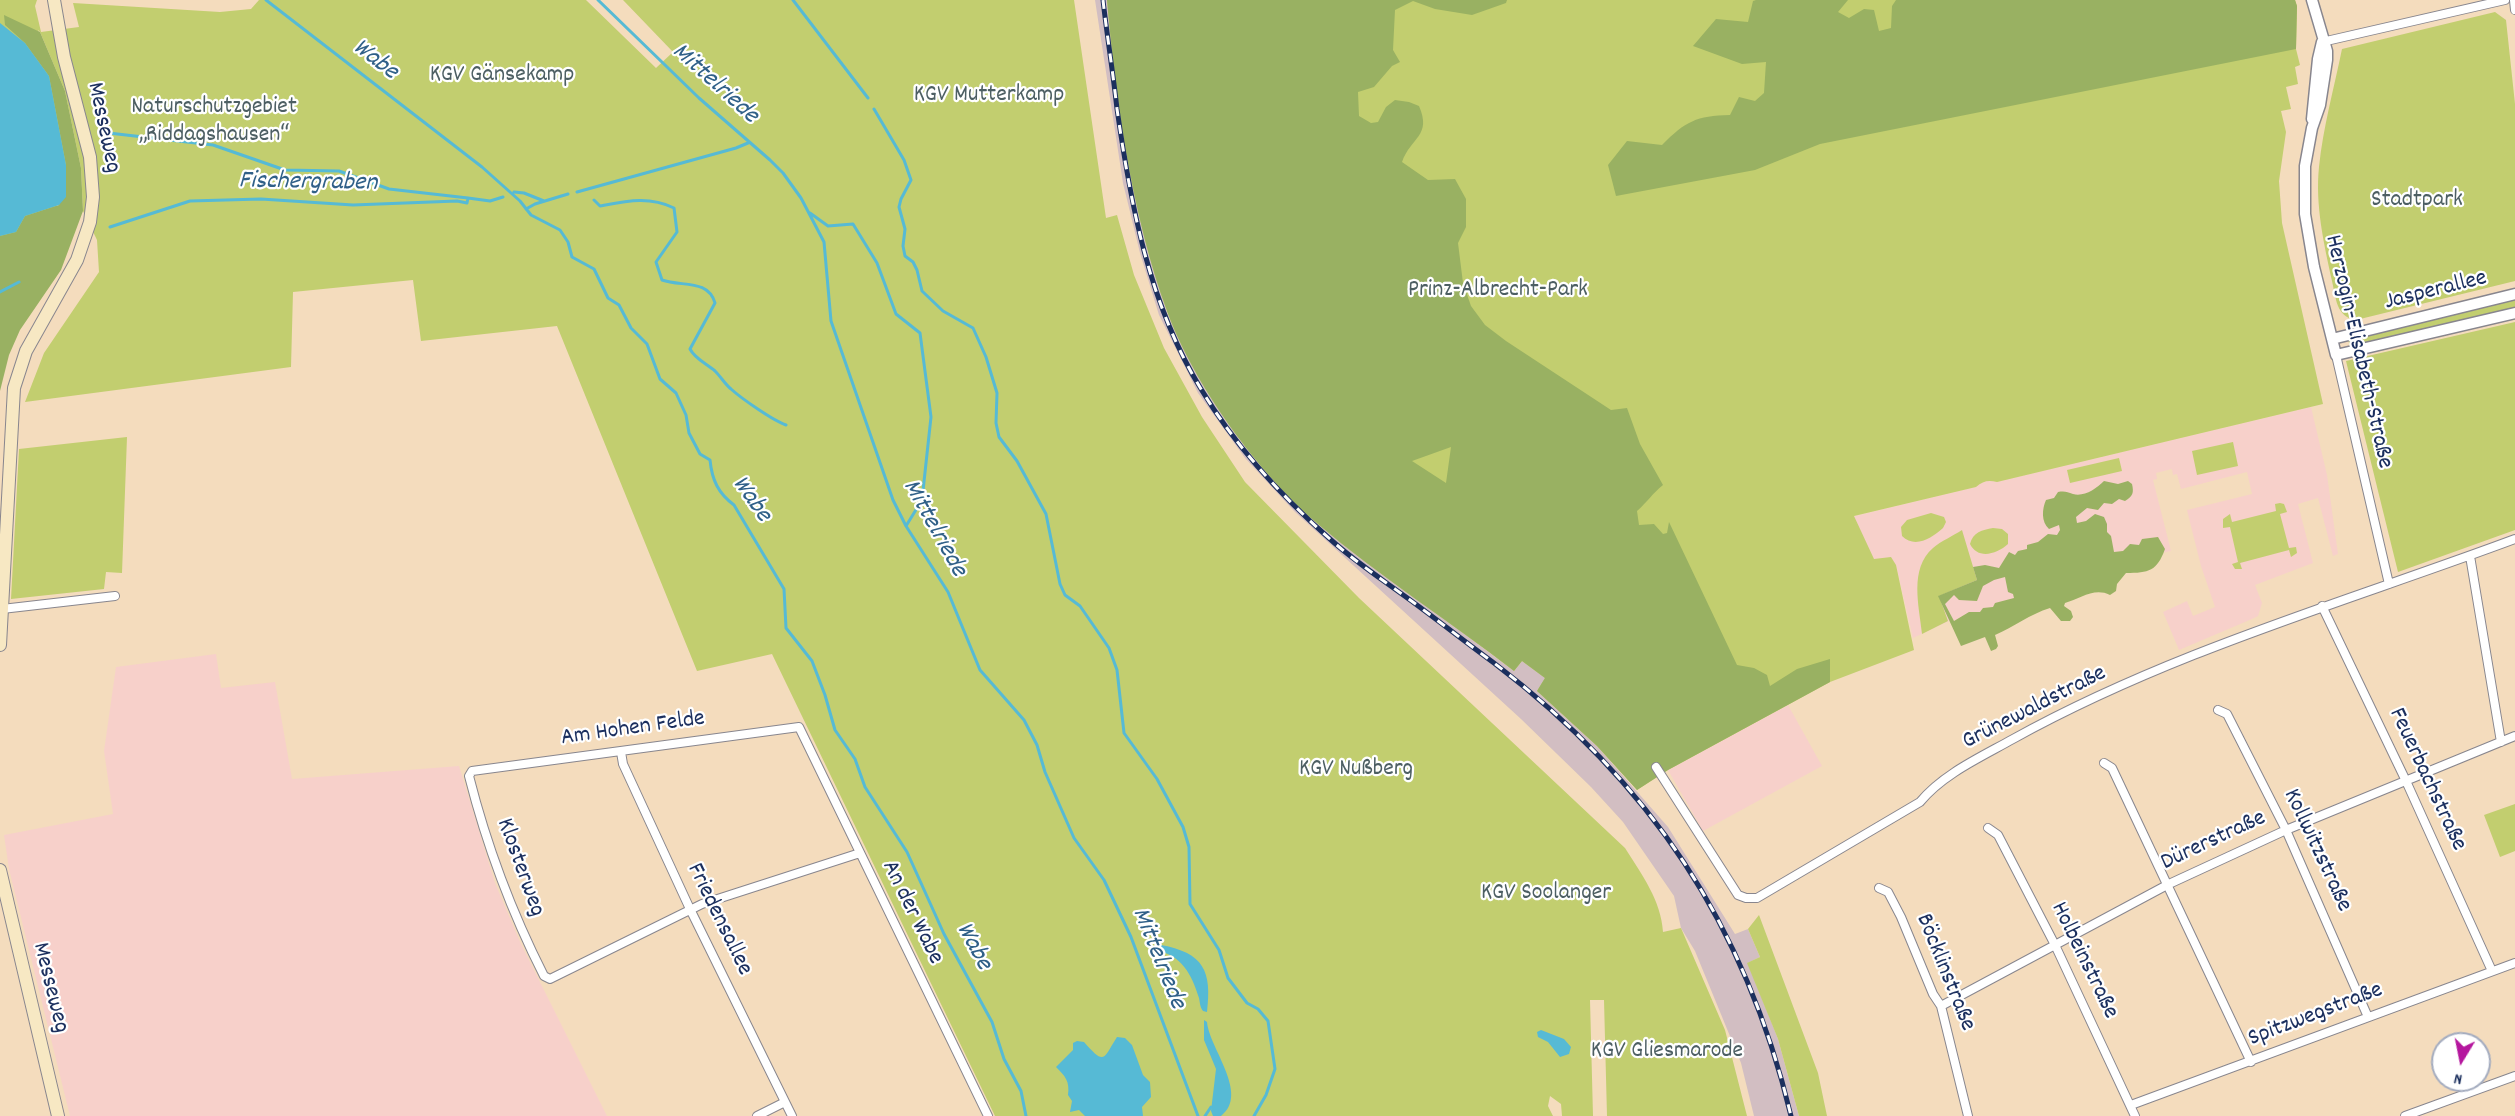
<!DOCTYPE html>
<meta charset="utf-8">
<style>
body{margin:0}
#map{position:relative;width:2515px;height:1116px;overflow:hidden;background:#f4dcbd;font-family:Dekko,sans-serif}
canvas{display:block}
.north{position:absolute;left:2431px;top:1032px;width:60px;height:60px;box-sizing:border-box;background:#fff;border:2px solid #a4acbf;border-radius:50%;rotate:190deg;font-size:16px;font-weight:700;line-height:24px;text-align:center;color:#1b2f5e}
.north::after{content:'';display:block;margin:auto;width:21px;height:27px;background:#b5179e;clip-path:polygon(50% 0,100% 100%,50% 72%,0 100%)}
</style>
<div id="map">
<canvas width="2515" height="1116"></canvas>
<div class="north">N</div>
</div>
<script>
const c = document.querySelector('canvas').getContext('2d');
c.lineJoin = 'round';
function paint(path, color) { c.fillStyle = color; c.fill(path, 'evenodd'); }
function stroke(path, color, width, dash) { c.strokeStyle = color; c.lineWidth = width; c.lineCap = dash ? 'butt' : 'round'; c.setLineDash(dash || []); c.stroke(path); }
function drawText(font, color, halo, rows, align = 'center') {
  c.font = font + ' Dekko,sans-serif'; c.lineWidth = 4.5; c.setLineDash([]); c.textBaseline = 'middle'; c.strokeStyle = halo; c.fillStyle = color; for (const [text, x, y, turn = 0] of rows) {
    c.save(); c.translate(x, y); c.rotate((+turn || 0) * Math.PI / 180); c.textAlign = isNaN(turn) ? turn : align; if (halo) c.strokeText(text, 0, 0); c.fillText(text, 0, 0); c.restore();
  }
}
paint(new Path2D(`
 M 2311,407 L 2327,475 L 2338,554 L 2333,556 L 2318,498 L 2298,504 L 2313,563 L 2255,585 L 2262,603 L 2258,616 L 2252,619 L 2179,650 L 2163,612 L 2187,601 L 2193,616 L 2215,607 L 2201,566 L 2187,510 L 2252,494 L 2247,472 L 2181,489 L 2177,474 L 2173,475 L 2172,469 L 2156,473 L 2157,479 L 2153,480 L 2171,551 L 2137,558 L 1960,641 L 1951,620 L 1913,638 L 1896,565 L 1862,572 L 1843,519 L 1976,487 L 1981,483 L 1990,480 L 1997,482 Z
 M 216,654 L 221,688 L 275,682 L 292,779 L 459,766 L 495,883 L 521,944 L 607,1116 L 70,1116 L 9,869 L 4,835 L 113,814 L 104,751 L 116,667 Z
 M 1788,705 L 1822,766 L 1703,831 L 1668,770 Z`), '#f7d0ca');
paint(new Path2D(`
 M 1095,0 L 1107,0 L 1132,182 L 1148,251 L 1167,312 L 1183,348 L 1252,453 L 1317,523 L 1514,671 L 1522,661 L 1546,678 L 1537,691 L 1597,746 L 1668,827 L 1735,934 L 1748,929 L 1760,957 L 1748,963 L 1778,1039 L 1799,1116 L 1754,1116 L 1741,1063 L 1695,951 L 1681,928 L 1674,896 L 1623,822 L 1591,787 L 1521,719 L 1294,511 L 1245,458 L 1198,393 L 1159,315 L 1140,253 L 1123,183 Z`), '#d2bec2');
paint(new Path2D(`
 M 0,0 L 37,0 L 35,6 L 41,32 L 79,27 L 73,3 L 220,12 L 251,9 L 259,0 L 586,0 L 656,68 L 673,52 L 623,0 L 1074,0 L 1106,218 L 1117,215 L 1134,275 L 1164,348 L 1202,417 L 1245,482 L 1359,598 L 1625,848 C 1642,875 1661,900 1663,932 L 1681,928 L 1725,1030 L 1747,1116 L 1607,1116 L 1604,1000 L 1590,1000 L 1593,1116 L 1562,1116 L 1561,1104 L 1550,1096 L 1548,1106 L 1553,1116 L 995,1116 L 772,654 L 697,671 L 557,326 L 421,341 L 413,280 L 293,292 L 291,367 L 25,402 L 44,353 L 99,272 L 97,240 L 83,211 L 81,168 L 65,91 L 40,32 L 38,30 L 73,161 L 0,359 Z
 M 1107,0 L 2295,0 L 2297,6 L 2296,49 L 2300,65 L 2295,67 L 2298,84 L 2286,87 L 2291,109 L 2281,111 L 2286,132 L 2279,181 L 2282,223 L 2323,404 L 1997,482 C 1988,480 1983,481 1976,487 L 1854,516 L 1874,559 L 1891,557 L 1896,565 L 1914,650 L 1830,682 L 1668,770 L 1637,790 L 1597,746 L 1537,691 L 1545,678 L 1522,661 L 1514,671 C 1450,621 1380,577 1318,524 C 1258,473 1194,385 1167,311 C 1132,215 1116,102 1107,0 Z
 M 2495,12 L 2506,20 L 2515,104 L 2515,281 L 2356,320 C 2336,317 2336,298 2332,281 C 2324,244 2315,205 2319,167 C 2323,128 2334,88 2342,49 Z
 M 2515,299 L 2515,308 L 2351,348 L 2348,340 Z
 M 2515,322 L 2515,530 L 2398,572 L 2346,361 Z
 M 127,437 L 122,573 L 106,572 L 104,589 L 11,599 L 19,449 Z
 M 2233,442 L 2238,466 L 2197,475 L 2192,451 Z
 M 2119,458 L 2122,471 L 2070,483 L 2067,470 Z
 M 2280,503 L 2284,504 L 2287,512 L 2280,514 L 2289,548 L 2296,547 L 2297,553 L 2291,557 L 2289,550 L 2240,563 L 2242,569 L 2235,569 L 2232,564 L 2238,562 L 2230,527 L 2223,528 L 2223,519 L 2230,514 L 2232,522 L 2276,511 L 2275,504 Z
 M 1931,513 L 1944,517 L 1946,522 L 1943,528 C 1932,538 1915,549 1902,536 L 1901,527 L 1907,520 Z
 M 1993,528 L 2002,529 L 2008,534 L 2008,544 C 1997,554 1978,560 1970,544 C 1973,532 1982,530 1993,528 Z
 M 1962,530 L 1977,580 L 1939,596 L 1948,621 L 1922,634 C 1919,605 1909,569 1933,548 C 1941,541 1953,536 1962,530 Z
 M 2515,804 L 2515,851 L 2500,857 L 2484,815 Z
 M 1759,915 L 1818,1073 L 1827,1116 L 1799,1116 L 1778,1039 L 1747,963 L 1760,957 L 1748,929 Z`), '#c2ce6f');
paint(new Path2D(`
 M 1107,0 L 1507,0 L 1506,3 L 1472,15 L 1435,9 L 1413,1 L 1395,10 L 1393,50 L 1400,62 L 1392,66 L 1374,87 L 1358,92 L 1359,116 L 1371,123 L 1378,122 L 1386,107 L 1395,100 L 1409,102 L 1419,106 C 1432,136 1411,137 1402,162 L 1428,180 L 1455,179 L 1466,199 L 1466,227 L 1458,243 L 1463,283 L 1471,306 L 1485,325 L 1506,341 L 1611,410 L 1627,408 L 1640,444 L 1663,485 C 1653,493 1647,502 1637,511 L 1639,525 L 1654,524 L 1663,534 L 1667,533 L 1669,522 L 1737,665 L 1754,668 L 1767,675 L 1770,686 L 1797,669 L 1830,659 L 1830,682 L 1668,770 L 1637,790 L 1597,746 L 1537,691 L 1545,678 L 1522,661 L 1514,671 C 1450,621 1380,577 1318,524 C 1258,473 1194,385 1167,311 C 1132,215 1116,102 1107,0 ZM 1451,447 L 1446,483 L 1412,461 Z
 M 1756,0 L 1848,0 L 1838,12 L 1849,18 L 1864,9 L 1874,10 L 1879,31 L 1891,28 L 1892,6 L 1896,0 L 2295,0 L 2297,6 L 2296,49 L 1820,144 L 1755,170 L 1616,196 L 1608,165 L 1627,141 L 1662,145 C 1686,121 1696,116 1730,115 L 1739,97 L 1755,101 L 1764,93 L 1766,62 L 1742,64 L 1693,46 L 1716,19 L 1748,22 L 1753,1 Z
 M 4,15 L 40,32 L 65,91 L 81,168 L 83,211 L 61,270 L 20,330 L 9,355 L 0,391 L 0,236 L 16,232 L 25,216 L 59,205 L 66,165 L 49,76 L 25,43 L 5,25 Z
 M 2104,481 L 2118,484 L 2128,481 L 2132,484 C 2134,493 2133,496 2125,501 L 2119,499 L 2112,504 L 2104,503 L 2098,510 L 2087,508 L 2076,517 L 2077,523 L 2086,521 L 2095,514 L 2104,517 L 2107,524 L 2107,532 L 2111,536 L 2114,552 L 2123,551 L 2130,544 L 2139,545 L 2142,539 L 2158,537 L 2165,549 C 2157,571 2149,573 2126,573 L 2117,584 L 2116,591 L 2110,595 C 2094,587 2080,599 2065,603 L 2064,606 L 2071,611 L 2073,617 L 2070,621 L 2061,621 L 2050,608 C 2030,614 2014,627 1995,635 L 1998,646 L 1996,649 L 1991,651 L 1985,637 L 1961,646 L 1938,596 L 1977,580 L 1973,567 L 1985,565 L 1999,568 L 2009,552 L 2015,555 L 2018,551 L 2027,549 L 2027,545 L 2038,542 L 2048,534 L 2057,535 L 2060,530 L 2059,525 L 2049,529 C 2041,522 2042,509 2046,500 L 2054,498 L 2058,492 C 2065,491 2067,492 2073,494 C 2084,497 2096,489 2104,481 ZM 2005,577 L 2008,592 L 2013,594 L 2014,598 L 1995,603 L 1993,607 L 1983,608 L 1980,612 L 1969,612 L 1954,621 L 1945,604 L 1954,595 L 1959,600 L 1977,601 L 1983,586 L 1994,580 Z`), '#99b162');
paint(new Path2D(`
 M 0,23 L 25,43 L 49,76 L 66,165 L 66,197 L 59,205 L 25,216 L 16,232 L 0,236 Z
 M 1161,945 C 1204,953 1212,971 1207,1012 L 1203,1011 C 1200,1007 1200,1003 1199,998 C 1191,973 1182,956 1156,950 L 1155,946 Z
 M 1204,1020 L 1207,1022 C 1209,1048 1250,1094 1221,1116 L 1213,1116 L 1211,1111 L 1216,1069 L 1204,1040 Z
 M 1541,1030 L 1564,1039 L 1571,1047 L 1569,1054 L 1560,1057 L 1548,1042 L 1538,1037 L 1537,1032 Z
 M 1117,1037 L 1125,1038 L 1132,1045 L 1143,1075 L 1150,1082 L 1151,1097 L 1142,1107 L 1143,1116 L 1085,1116 L 1079,1110 L 1070,1112 L 1072,1101 L 1068,1095 C 1070,1081 1065,1076 1056,1067 L 1073,1050 L 1073,1043 L 1077,1041 L 1084,1042 C 1105,1066 1103,1059 1117,1037 Z`), '#56bad5');
stroke(new Path2D(`
 M 266,0 L 482,167 L 520,201 L 531,215 L 560,230 L 568,242 L 572,257 L 594,269 L 608,298 L 619,305 L 631,328 L 647,344 L 660,379 L 676,393 L 686,415 L 689,433 L 700,454 L 710,460 C 712,480 718,493 734,505 L 784,589 L 786,628 L 812,661 L 825,695 L 835,730 L 855,759 L 865,787 L 907,852 L 944,934 L 992,1022 L 1004,1059 L 1021,1091 L 1026,1116
 M 598,0 L 699,98 L 770,160 L 783,173 L 801,198 L 824,242 L 831,321 L 893,500 L 906,526 L 948,592 L 980,670 L 1024,720 L 1037,745 L 1045,772 L 1074,838 L 1104,880 L 1131,937 L 1198,1116
 M 793,0 L 868,98
 M 874,109 L 904,160 L 911,180 L 901,199 L 899,207 L 905,229 L 903,246 L 905,256 L 913,262 L 917,270 L 922,291 L 943,311 L 973,328 L 986,357 L 997,393 L 996,423 L 999,437 L 1017,461 L 1046,514 L 1060,584 L 1065,595 L 1080,606 L 1109,648 L 1117,670 L 1124,733 L 1157,779 L 1183,827 L 1189,847 L 1190,904 L 1219,950 L 1228,978 L 1247,1003 L 1258,1009 L 1268,1021 L 1275,1069 L 1266,1095 L 1254,1116
 M 100,132 L 213,145 L 285,170 L 339,171 L 389,189 L 468,198
 M 514,192 L 524,193 L 544,201
 M 577,192 L 736,148 L 748,143
 M 594,200 L 600,206 C 627,201 649,196 674,208 L 677,232 L 656,262 L 662,280 C 682,287 708,279 715,303 L 690,349 C 695,359 707,364 715,371 C 721,377 725,384 731,389 C 742,399 774,421 786,425
 M 526,209 L 535,204 L 568,194
 M 810,213 L 828,226 L 853,224 L 877,263 L 896,314 L 920,333 L 931,417 L 922,500 L 906,526
 M 110,227 L 190,201 L 261,199 L 353,205 L 457,201 L 467,203 L 468,198 L 490,201 L 503,197
 M 0,292 L 19,282
 M 1205,1116 L 1211,1107`), '#56bad5', 3);
const minor = new Path2D(`
 M 2514,0 L 2515,10
 M 2322,42 L 2505,0
 M 2336,355 L 2389,584
 M 2470,556 L 2501,742
 M 2322,606 L 2406,781 L 2492,971
 M 2,609 L 115,596
 M 2218,710 L 2227,714 L 2286,830 L 2368,1017
 M 621,752 L 623,764 L 690,909 L 792,1116
 M 2104,763 L 2112,768 L 2251,1062
 M 1656,767 L 1738,895 L 1746,898 L 1757,898 L 1920,802 C 1943,774 1981,757 2013,739 C 2172,651 2346,602 2515,539
 M 1988,828 L 1998,835 L 2055,945 L 2135,1116
 M 860,853 L 702,904 L 550,979 L 544,976 C 511,911 487,847 469,776 L 472,771 L 799,727 L 988,1116
 M 1879,888 L 1888,892 L 1901,917 L 1933,994 L 1941,1006 L 1968,1116
 M 1941,1006 L 2169,884 L 2286,830 L 2515,736
 M 2131,1105 L 2515,963
 M 757,1116 L 785,1102
 M 2405,1116 L 2515,1076`);
const tertiary = new Path2D(`
 M 2312,0 L 2327,51 L 2327,60 L 2320,105 L 2312,128 L 2305,166 L 2305,214 L 2314,267 L 2336,355 L 2515,313
 M 2312,119 L 2318,59 L 2322,42
 M 2332,339 L 2515,294`);
const secondary = new Path2D(`
 M 0,645 L 14,388 L 26,351 L 77,260 L 90,222 L 93,197 L 90,157 L 64,57 L 54,0
 M 0,870 L 58,1116`);
stroke(minor, '#88868e', 10);
stroke(tertiary, '#88868e', 13);
stroke(secondary, '#88868e', 14);
stroke(minor, '#fff', 8);
stroke(tertiary, '#fff', 10);
stroke(secondary, '#f7e8c3', 12);
const rail = new Path2D(`
 M 1103,0 C 1107,36 1113,72 1117,109 C 1131,206 1149,304 1201,389 C 1234,444 1281,496 1330,539 C 1353,560 1380,578 1406,597 C 1435,618 1464,641 1494,663 C 1650,782 1745,924 1791,1116`);
stroke(rail, '#1b2f5e', 5);
stroke(rail, '#fff', 3, [9]);
drawText('24px', '#4d5f63', '#fff', [
 ["KGV Gänsekamp",502,77],
 ["KGV Mutterkamp",989,97],
 ["Naturschutzgebiet",214,109],
 ["„Riddagshausen“",214,137],
 ["Stadtpark",2417,202],
 ["Prinz-Albrecht-Park",1498,292],
 ["KGV Nußberg",1356,771],
 ["KGV Soolanger",1546,895],
 ["KGV Gliesmarode",1667,1053]
]);
drawText('24px', '#1b2f5e', '#fff', [
 ["Messeweg",102,128,78],
 ["Jasperallee",2436,292,-14],
 ["Herzogin-Elisabeth-Straße",2357,352,77],
 ["Grünewaldstraße",2035,709,-27],
 ["Am Hohen Felde",633,730,-8],
 ["Feuerbachstraße",2426,780,65],
 ["Dürerstraße",2214,842,-25],
 ["Kollwitzstraße",2316,851,65],
 ["Klosterweg",519,868,70],
 ["An der Wabe",911,913,64],
 ["Friedensallee",718,920,64],
 ["Holbeinstraße",2083,961,64],
 ["Böcklinstraße",1944,973,68],
 ["Messeweg",49,988,76],
 ["Spitzwegstraße",2316,1016,-21]
]);
drawText('italic 26px', '#306088', '#fff', [
 ["Wabe",374,61,38],
 ["Mittelriede",714,85,42],
 ["Fischergraben",308,184,1],
 ["Wabe",750,500,55],
 ["Mittelriede",933,529,61],
 ["Wabe",972,947,62],
 ["Mittelriede",1157,959,68]
]);
</script>
